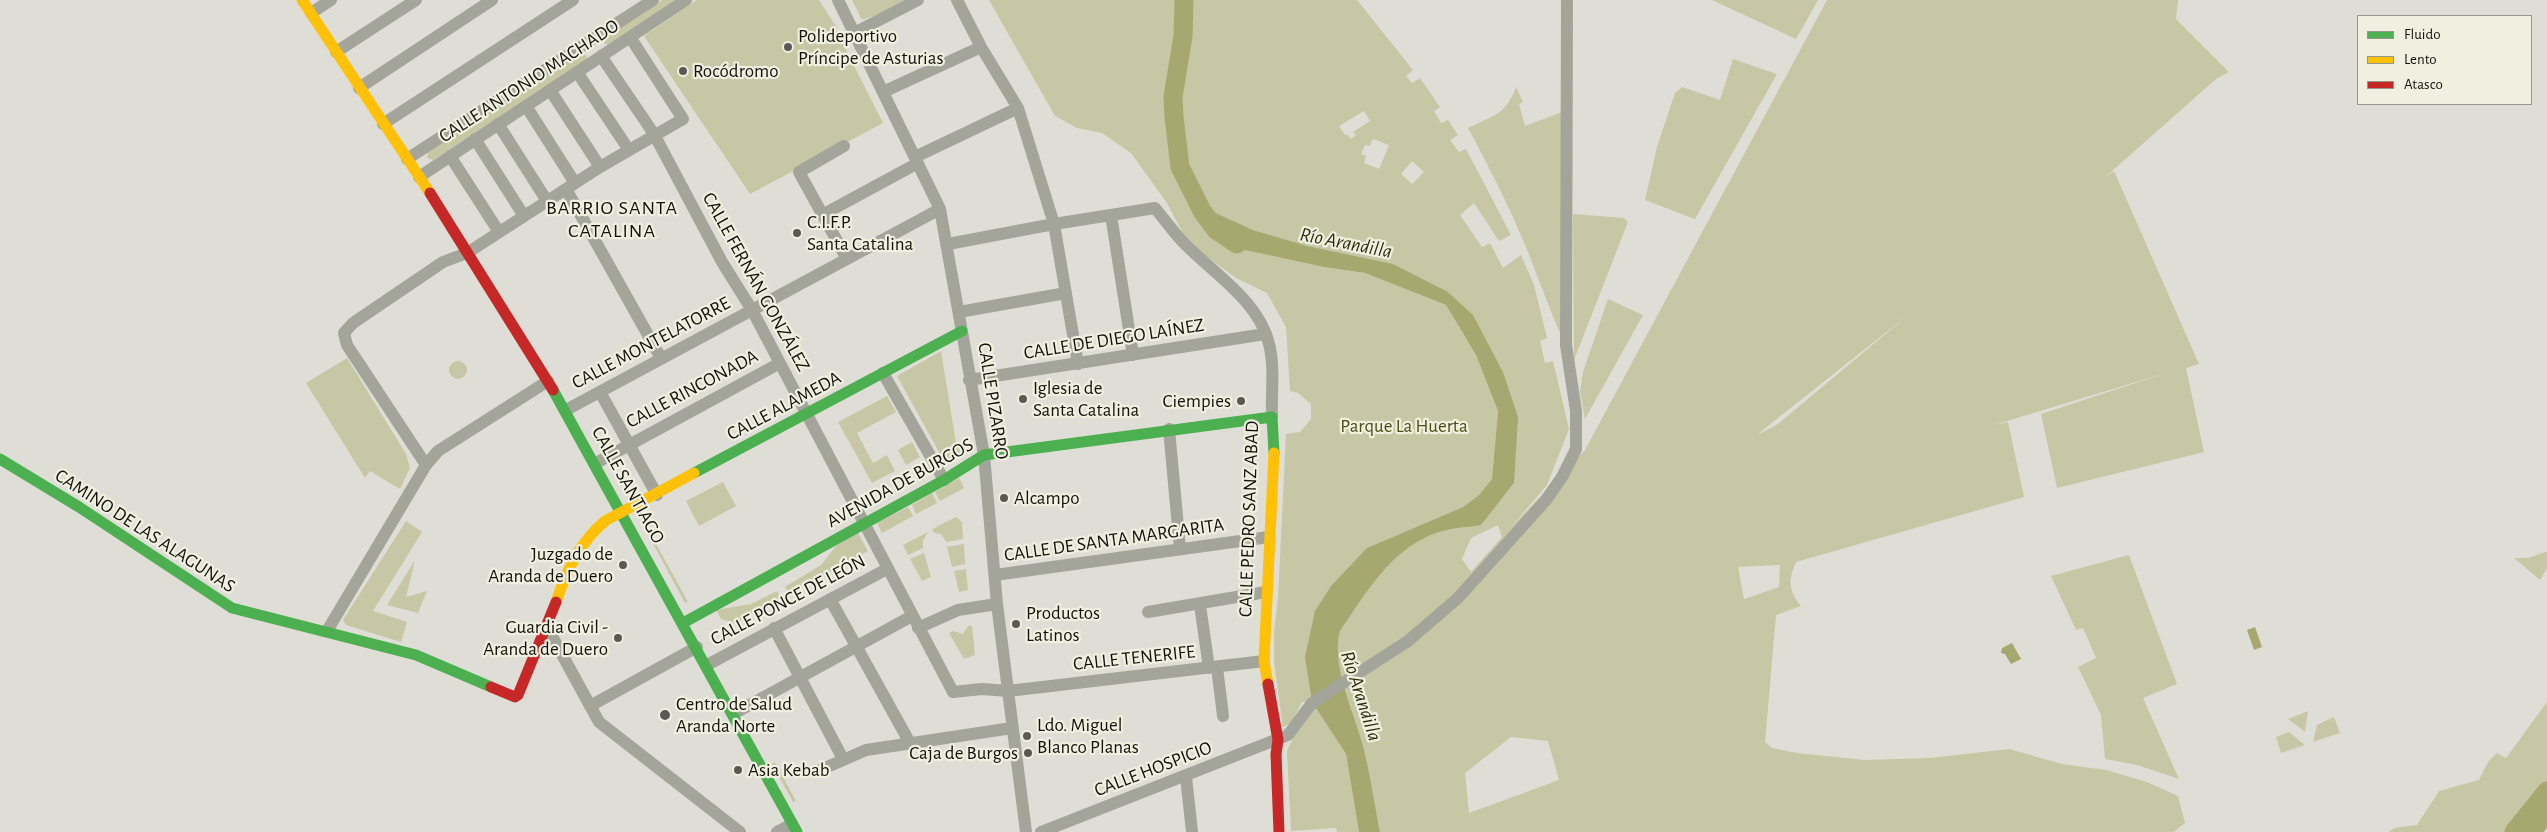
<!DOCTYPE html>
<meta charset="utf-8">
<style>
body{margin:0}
#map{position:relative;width:2547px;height:832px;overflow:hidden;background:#deded6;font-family:"Alegreya Sans",sans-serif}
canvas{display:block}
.legend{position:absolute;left:2357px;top:15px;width:175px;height:90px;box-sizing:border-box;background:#eff0e0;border:1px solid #97988c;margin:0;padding:6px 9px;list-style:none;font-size:15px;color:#13130e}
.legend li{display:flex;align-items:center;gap:10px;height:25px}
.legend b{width:25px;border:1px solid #97988c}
</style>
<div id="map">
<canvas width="2547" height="832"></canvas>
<ul class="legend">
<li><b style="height:6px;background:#4caf50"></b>Fluido</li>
<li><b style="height:6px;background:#ffc107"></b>Lento</li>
<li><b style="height:6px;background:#c62828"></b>Atasco</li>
</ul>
</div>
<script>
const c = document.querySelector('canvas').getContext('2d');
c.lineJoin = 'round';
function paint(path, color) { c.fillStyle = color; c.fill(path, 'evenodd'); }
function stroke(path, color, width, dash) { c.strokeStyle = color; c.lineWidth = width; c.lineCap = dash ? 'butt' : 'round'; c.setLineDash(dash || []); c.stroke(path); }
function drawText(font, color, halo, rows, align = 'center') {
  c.font = font + ' "Alegreya Sans",sans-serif'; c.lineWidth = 4.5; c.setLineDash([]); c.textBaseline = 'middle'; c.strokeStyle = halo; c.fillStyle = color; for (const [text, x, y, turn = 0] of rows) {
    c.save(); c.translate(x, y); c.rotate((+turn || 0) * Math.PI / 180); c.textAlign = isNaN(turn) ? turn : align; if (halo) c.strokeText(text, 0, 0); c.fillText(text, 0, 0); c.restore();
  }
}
paint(new Path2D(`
 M 662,0 L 679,0 L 608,45 L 604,43 L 606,37 Z
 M 697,0 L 819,0 L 837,28 L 836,30 L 883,123 L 750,194 L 644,36 Z
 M 852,0 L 917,0 L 862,20 Z
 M 989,0 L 1357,0 L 1413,70 L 1406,76 L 1412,83 L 1420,78 L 1440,107 L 1434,111 L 1441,123 L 1448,120 L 1458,135 L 1450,140 L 1459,152 L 1466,149 L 1511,235 L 1499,241 L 1474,203 L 1460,215 L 1482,247 L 1490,243 L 1503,268 L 1521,255 L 1534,285 L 1547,338 L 1540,341 L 1545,363 L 1553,361 L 1569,429 L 1547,485 L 1511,527 L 1585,450 L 1827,0 L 2178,0 L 2176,19 L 2229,72 L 2216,79 L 2103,179 L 2114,171 L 2199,364 L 2186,368 L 2204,452 L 2057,488 L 2041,414 L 2169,372 L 1994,425 L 2008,422 L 2024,497 L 1796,562 C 1788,580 1788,590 1801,606 L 1776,615 L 1765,742 L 1772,748 L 1797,753 L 1865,760 L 1930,758 L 2009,749 L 2062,764 L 2106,770 L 2147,782 L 2178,796 L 2185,823 L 2174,832 L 1380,832 C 1374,802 1370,771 1362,742 C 1353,710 1331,664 1340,631 C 1367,592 1391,548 1439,532 C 1452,528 1468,527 1481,524 L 1514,483 L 1503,372 L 1473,316 L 1448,292 L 1253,230 L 1205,208 L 1240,249 L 1324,267 L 1365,273 L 1446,305 L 1476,355 L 1498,411 L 1492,479 L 1479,495 L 1463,507 L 1367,548 L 1312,702 L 1346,754 L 1359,832 L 1337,832 L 1336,828 L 1291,831 L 1287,751 L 1311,702 L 1302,702 L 1291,723 L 1283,727 L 1274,662 L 1274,632 L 1278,598 L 1286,434 L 1300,432 L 1311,419 L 1311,404 L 1298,393 L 1290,391 L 1286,327 L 1267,293 L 1236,278 L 1188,243 L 1167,203 L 1131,153 L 1102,133 L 1077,128 L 1055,116 ZM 1364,111 L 1370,121 L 1353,132 L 1356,135 L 1351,139 L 1348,135 L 1345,135 L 1339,126 ZM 1373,139 L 1389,145 L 1379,169 L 1364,163 L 1366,156 L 1361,154 L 1365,145 L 1370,146 ZM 1412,161 L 1424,172 L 1412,184 L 1401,174 ZM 1908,315 L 1778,424 L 1759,434 L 1759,433 ZM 1498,525 L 1502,537 L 1471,572 L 1462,559 L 1471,538 ZM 1780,565 L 1779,587 L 1744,599 L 1738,567 ZM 1511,737 L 1548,741 L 1559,780 L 1469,813 L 1465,773 Z
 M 1712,0 L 1818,0 L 1796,39 Z
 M 582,53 L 587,56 L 586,61 L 433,160 L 427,158 L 428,152 Z
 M 1733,59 L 1777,74 L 1695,219 L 1645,200 L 1657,147 L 1675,93 L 1682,87 L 1720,100 Z
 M 1516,87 L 1523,102 L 1519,104 L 1525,126 L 1568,110 L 1566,345 C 1555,323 1547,301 1538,278 C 1519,226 1494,176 1468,128 C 1491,117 1507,114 1516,87 Z
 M 1573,214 L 1624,218 L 1628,222 L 1574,360 Z
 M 1608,299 L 1643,315 L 1585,419 L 1580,392 L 1583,372 Z
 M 941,351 L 956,443 L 970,441 L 971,448 L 944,461 L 897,376 Z
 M 347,358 L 406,454 L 410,468 L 400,489 L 370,471 L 365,478 L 306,383 Z
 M449 370a9 9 0 1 1 18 0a9 9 0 1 1-18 0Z
 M 887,396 L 896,412 L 857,433 L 873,463 L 887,455 L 895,471 L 872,483 L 838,422 Z
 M 912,442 L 920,457 L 906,465 L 898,450 Z
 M 959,478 L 964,488 L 940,501 L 935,492 Z
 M 723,482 L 736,506 L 699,526 L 686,501 Z
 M 932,493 L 937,503 L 916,514 L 912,505 Z
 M 908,507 L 913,516 L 882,533 L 877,523 Z
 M 956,517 L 962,522 L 963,539 L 946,542 L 941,534 L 934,533 L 932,529 Z
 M 406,521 L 422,532 L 373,611 L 407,622 L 401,642 L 346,625 L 343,620 Z
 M 644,522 L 688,602 L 685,603 L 642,523 Z
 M 928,532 L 923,541 L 923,548 L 908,555 L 903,545 Z
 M 858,533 L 868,551 L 789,594 L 785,587 L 821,565 L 836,546 Z
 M 964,544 L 965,564 L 952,567 L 947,547 Z
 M 2545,552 L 2547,552 L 2547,568 L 2540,580 L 2514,558 L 2528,558 Z
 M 924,553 L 931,577 L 922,581 L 910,559 Z
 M 2129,555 L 2177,684 L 2143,698 L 2179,779 L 2137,765 L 2105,759 L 2101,715 L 2078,667 L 2096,658 L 2083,628 L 2076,630 L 2051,576 Z
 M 415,560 L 406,597 L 427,591 L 418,613 L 387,605 Z
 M 966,569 L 968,590 L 959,592 L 954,571 Z
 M 777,591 L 781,598 L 735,623 L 721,619 L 716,610 L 751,604 Z
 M 968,626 L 972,626 L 975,655 L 964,659 L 949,633 L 953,631 L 963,634 Z
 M 2547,702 L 2547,783 L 2531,810 L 2514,832 L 2389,832 L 2394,828 L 2417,825 L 2439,791 L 2479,780 L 2488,762 L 2497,753 L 2506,758 Z
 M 2308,711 L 2305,732 L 2288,719 Z
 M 2334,717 L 2340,733 L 2313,742 L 2317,725 Z
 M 2289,732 L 2305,745 L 2281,753 L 2276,737 Z
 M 775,762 L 796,801 L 793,802 L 772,764 Z`), '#c7c7a5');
paint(new Path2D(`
 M 1205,208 L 1253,230 L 1307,246 L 1393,264 L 1448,292 L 1473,315 L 1503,372 L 1518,417 L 1514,483 L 1481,525 C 1468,527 1452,528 1439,532 C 1391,548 1367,592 1340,631 C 1331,664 1353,710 1362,742 C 1370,771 1374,802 1380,832 L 1359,832 L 1346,754 L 1312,702 L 1305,657 L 1315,611 L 1331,586 L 1367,548 L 1463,507 L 1479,495 L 1492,479 L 1498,411 L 1476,355 L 1446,305 L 1365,273 L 1324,267 L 1240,249 L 1216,230 L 1202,211 Z
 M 2255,627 L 2262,647 L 2254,650 L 2247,630 Z
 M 2012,643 L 2021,659 L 2011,664 L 2005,654 L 2001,653 L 2002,648 Z
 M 2547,783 L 2547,828 L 2544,832 L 2514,832 L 2531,810 Z`), '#a7a770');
stroke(new Path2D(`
 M 1184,0 L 1183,36 L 1173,97 L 1174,117 L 1180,167 L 1202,211 L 1216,230 L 1237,244
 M 2514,832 L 2547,791`), '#a7a770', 19);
stroke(new Path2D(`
 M 838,0 L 940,209 L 984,455 L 997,604 L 1026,832
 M 957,0 L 981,47 L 1018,108 L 1054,224 L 1155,208 C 1164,219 1172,230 1182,241 C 1211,272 1259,300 1269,344 C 1275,366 1271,394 1272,417
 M 311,13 L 331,0
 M 854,33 L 918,0
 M 336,52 L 416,0
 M 601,56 L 654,134 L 722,262 L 752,310 L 953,692 L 982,689 L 1008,691 L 1264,661
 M 577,72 L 629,150
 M 359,88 L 492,0
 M 550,90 L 600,167
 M 883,92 L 981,47
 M 526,106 L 575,183
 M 383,124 L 573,0
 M 498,124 L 547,201
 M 475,139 L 524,216
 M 844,146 L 799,172 L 847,259
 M 450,156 L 499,232
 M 915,157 L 1018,108
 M 407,159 L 653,0
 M 419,177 L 686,0
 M 566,189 L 661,358
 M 822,215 L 918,163
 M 1111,215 L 1133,355
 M 948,244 L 1054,224 L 1078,364
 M 959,312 L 1066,293
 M 883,373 L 944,480
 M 969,380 L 1265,334
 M 600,392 L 657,495
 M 566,410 L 940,209
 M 1169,429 L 1180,549
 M 596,463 L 780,363
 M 426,465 L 347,345 L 344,333 L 353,323 L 443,262 L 467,253 L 600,167 L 683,119 L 630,37
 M 995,575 L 1269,537
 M 830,599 L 910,743
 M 1200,605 L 1209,668
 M 1148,612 L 1266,592
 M 547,627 L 599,722 L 740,832
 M 774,628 L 843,759
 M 918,628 L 958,610 L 997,604
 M 327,631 L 426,465 L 438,451 L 548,381
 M 707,665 L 887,569
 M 1217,667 L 1223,716
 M 590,706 L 697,647
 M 733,714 L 912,616
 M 818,771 L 866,750 L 1012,728
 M 1186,777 L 1192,832
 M 777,832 L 792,824
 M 1041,832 L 1288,735 L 1312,703 L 1408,641 L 1458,598 L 1546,500 L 1562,477 L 1576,449 L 1576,411 L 1566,345 L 1567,0`), '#a3a49a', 12);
stroke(new Path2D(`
 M 553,390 L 797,832
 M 0,459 L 79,507 L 232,608 L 416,655 L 491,687
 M 694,473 L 962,331
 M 683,623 L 944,480 L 984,455 L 1272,417 L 1274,453`), '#4caf50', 11);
stroke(new Path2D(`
 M 302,0 L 430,193
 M 556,602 C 567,570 579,543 605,521 L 694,473
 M 1268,684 L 1264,661 L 1274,453`), '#ffc107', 11);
stroke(new Path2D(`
 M 430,193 L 553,390
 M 1268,684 L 1278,740 L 1276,754 L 1279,832
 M 491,687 L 515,697 L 518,695 L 556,602`), '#c62828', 11);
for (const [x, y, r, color] of [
 [788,47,5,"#5a5a54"],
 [683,71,5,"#5a5a54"],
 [797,233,5,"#5a5a54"],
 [1023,399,5,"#5a5a54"],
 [1241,401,5,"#5a5a54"],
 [1004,498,5,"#5a5a54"],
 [623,565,5,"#5a5a54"],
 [1016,624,5,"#5a5a54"],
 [618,638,5,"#5a5a54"],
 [665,715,6,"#5a5a54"],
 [1027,736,5,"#5a5a54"],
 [1028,753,5,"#5a5a54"],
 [738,770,5,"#5a5a54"]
]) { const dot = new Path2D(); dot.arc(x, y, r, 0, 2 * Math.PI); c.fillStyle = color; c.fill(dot); stroke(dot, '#eff0e0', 2); }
drawText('19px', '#13130e', '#eff0e0', [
 ["Polideportivo",798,36],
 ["Príncipe de Asturias",798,58],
 ["Rocódromo",693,71],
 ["C.I.F.P.",807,222],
 ["Santa Catalina",807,244],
 ["Iglesia de",1033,388],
 ["Santa Catalina",1033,410],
 ["Ciempies",1231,401,"right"],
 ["Alcampo",1014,498],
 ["Juzgado de",613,554,"right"],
 ["Aranda de Duero",613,576,"right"],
 ["Productos",1026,613],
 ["Latinos",1026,635],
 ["Guardia Civil -",608,627,"right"],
 ["Aranda de Duero",608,649,"right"],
 ["Centro de Salud",676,704],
 ["Aranda Norte",676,726],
 ["Ldo. Miguel",1037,725],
 ["Blanco Planas",1037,747],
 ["Caja de Burgos",1018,753,"right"],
 ["Asia Kebab",748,770]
], 'left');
drawText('19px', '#13130e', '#eff0e0', [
 ["CALLE ANTONIO MACHADO",529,81,-33],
 ["CALLE FERNÁN GONZÁLEZ",756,282,61],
 ["CALLE DE DIEGO LAÍNEZ",1114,339,-9],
 ["CALLE MONTELATORRE",651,343,-28],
 ["CALLE RINCONADA",692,389,-28],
 ["CALLE PIZARRO",993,401,81],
 ["CALLE ALAMEDA",784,406,-28],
 ["AVENIDA DE BURGOS",900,483,-29],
 ["CALLE SANTIAGO",628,485,61],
 ["CALLE PEDRO SANZ ABAD",1249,519,-88],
 ["CAMINO DE LAS ALAGUNAS",145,531,33],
 ["CALLE DE SANTA MARGARITA",1114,540,-8],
 ["CALLE PONCE DE LEÓN",788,600,-28],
 ["CALLE TENERIFE",1134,658,-6],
 ["CALLE HOSPICIO",1153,769,-21]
]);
drawText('19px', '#4e4e15', '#eff0e0', [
 ["Parque La Huerta",1404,426]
]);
c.letterSpacing = '1px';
drawText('20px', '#13130e', '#eff0e0', [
 ["BARRIO SANTA",612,208],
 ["CATALINA",612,231]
]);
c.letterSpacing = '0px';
drawText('italic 20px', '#2e2e0c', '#eff0e0', [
 ["Río Arandilla",1346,243,11],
 ["Río Arandilla",1361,696,72]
]);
</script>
